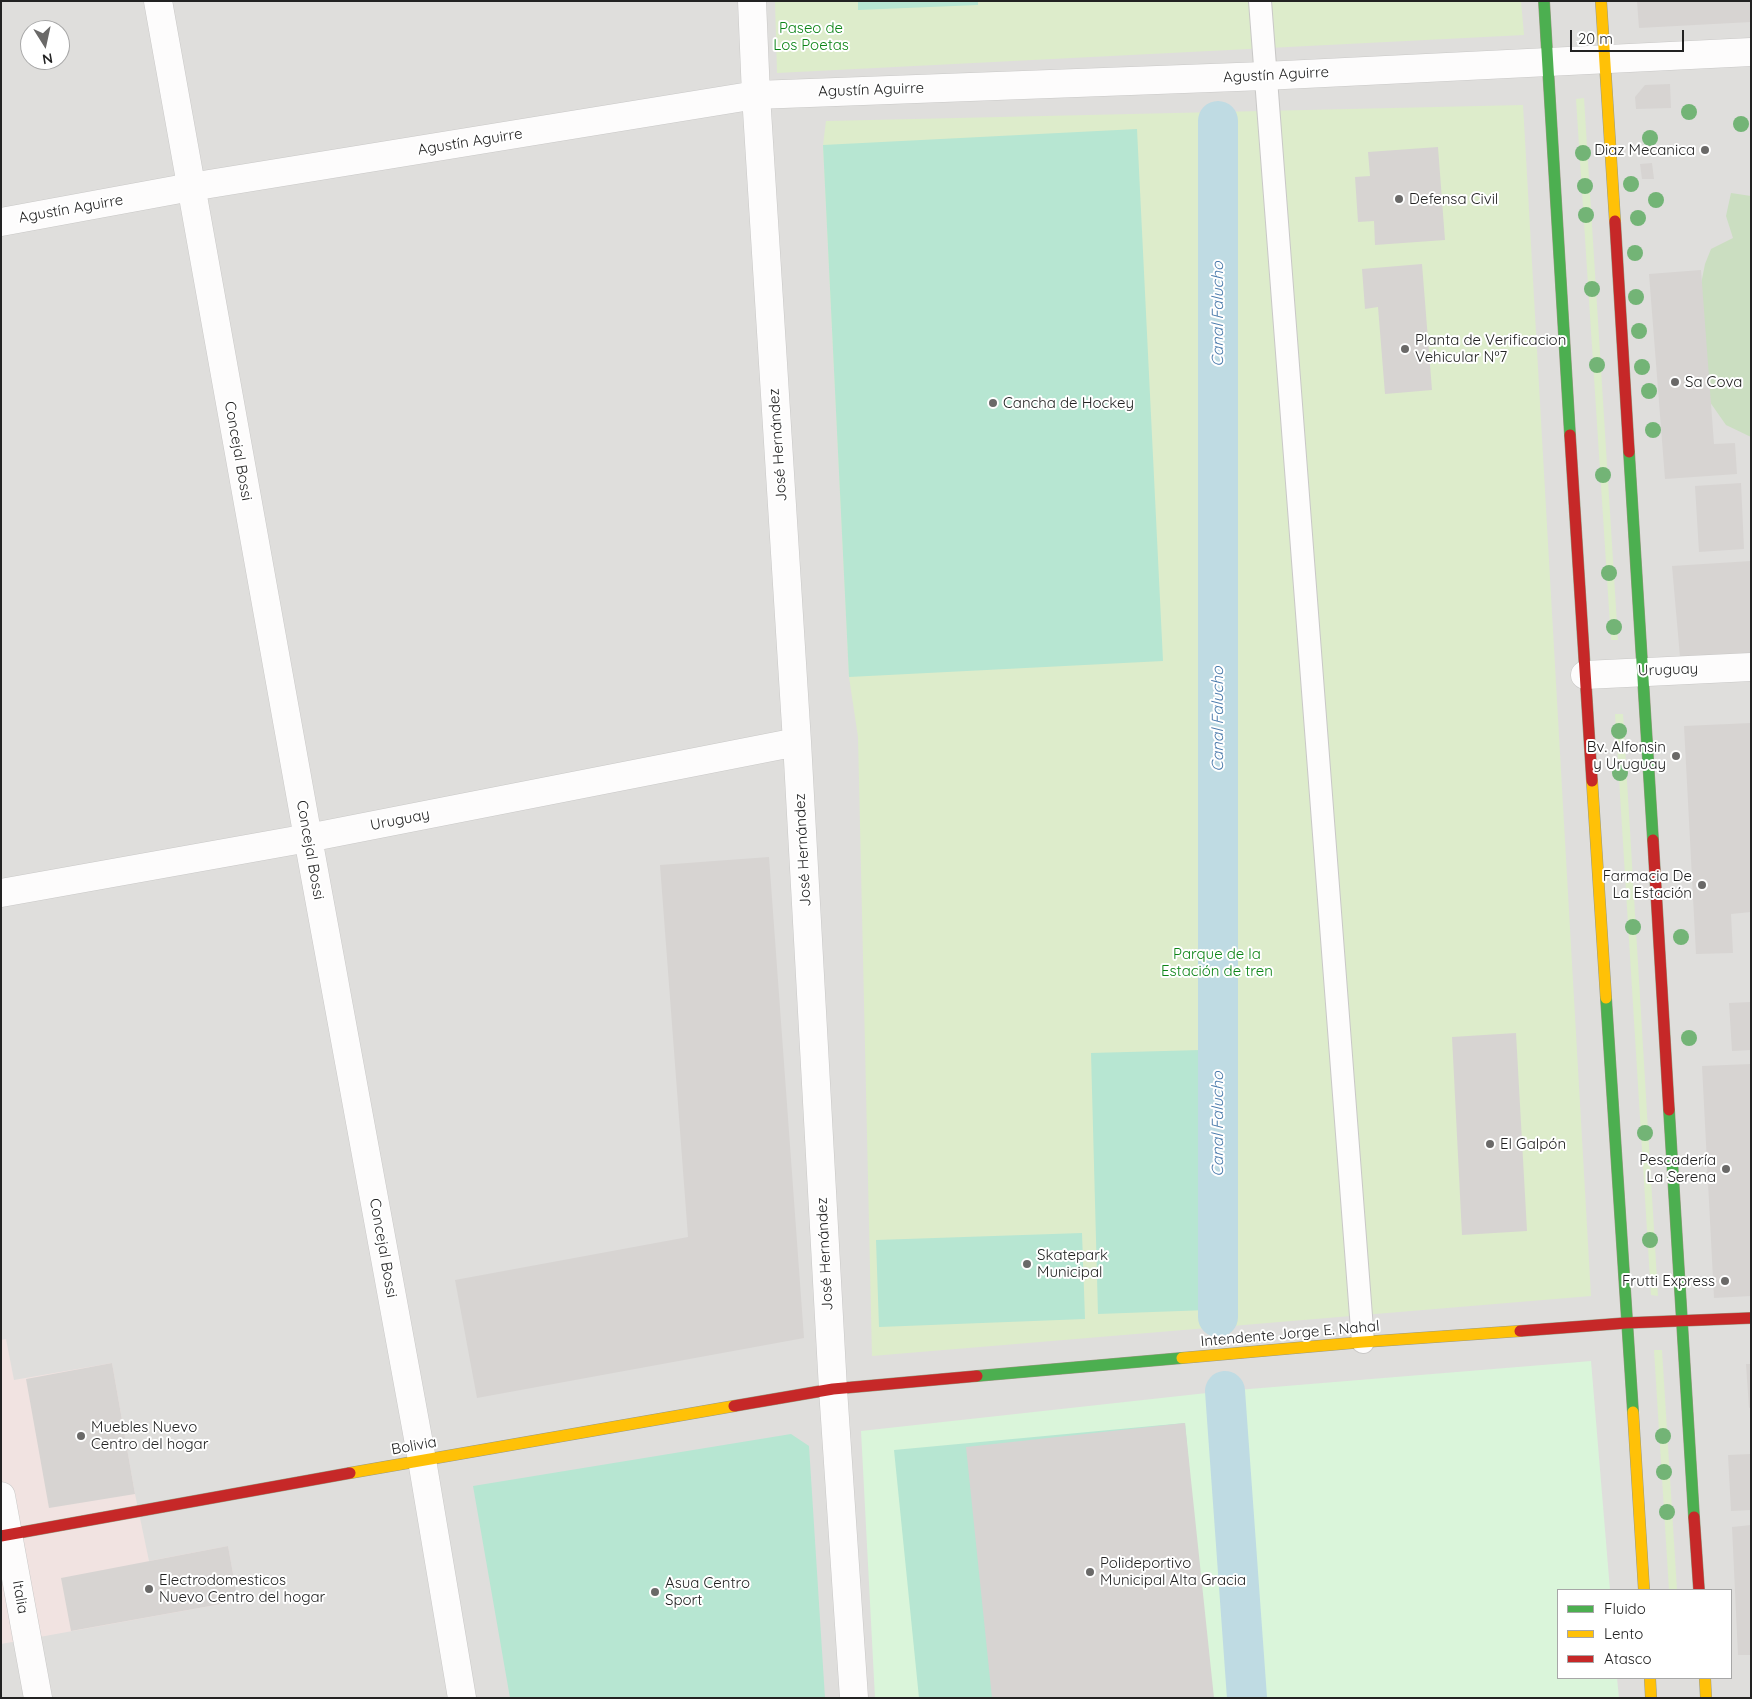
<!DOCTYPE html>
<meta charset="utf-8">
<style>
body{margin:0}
#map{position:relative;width:1752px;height:1699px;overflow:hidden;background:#f0eeeb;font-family:Quicksand,sans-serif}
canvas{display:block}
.frame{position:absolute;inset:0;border:2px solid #222;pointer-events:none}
.legend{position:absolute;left:1557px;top:1589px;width:175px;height:90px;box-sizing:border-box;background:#fff;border:1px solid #a7a7a7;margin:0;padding:6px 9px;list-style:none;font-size:15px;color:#222}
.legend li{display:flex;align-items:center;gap:10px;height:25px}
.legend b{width:25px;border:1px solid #a7a7a7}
.north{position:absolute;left:20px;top:20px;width:50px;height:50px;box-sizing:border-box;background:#fff;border:1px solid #a7a7a7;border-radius:50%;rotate:170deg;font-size:14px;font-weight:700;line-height:20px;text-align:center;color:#222}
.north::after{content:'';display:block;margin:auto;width:18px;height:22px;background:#6a6968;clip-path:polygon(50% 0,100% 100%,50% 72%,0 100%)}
.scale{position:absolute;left:1570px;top:30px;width:114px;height:22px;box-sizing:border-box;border:2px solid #222;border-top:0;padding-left:6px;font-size:15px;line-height:18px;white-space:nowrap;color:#222;-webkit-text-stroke:4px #fff;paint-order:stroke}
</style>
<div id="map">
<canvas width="1752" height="1699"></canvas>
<div class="frame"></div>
<ul class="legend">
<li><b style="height:6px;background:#4caf50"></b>Fluido</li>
<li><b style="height:6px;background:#ffc107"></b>Lento</li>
<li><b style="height:6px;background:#c62828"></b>Atasco</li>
</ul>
<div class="north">N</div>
<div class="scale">20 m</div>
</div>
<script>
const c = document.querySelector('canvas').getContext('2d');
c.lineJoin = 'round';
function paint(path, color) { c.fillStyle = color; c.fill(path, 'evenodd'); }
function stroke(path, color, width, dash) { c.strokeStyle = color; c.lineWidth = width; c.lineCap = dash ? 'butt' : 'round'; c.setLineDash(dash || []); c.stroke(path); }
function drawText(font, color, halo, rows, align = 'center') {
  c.font = font + ' Quicksand,sans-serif'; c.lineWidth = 4; c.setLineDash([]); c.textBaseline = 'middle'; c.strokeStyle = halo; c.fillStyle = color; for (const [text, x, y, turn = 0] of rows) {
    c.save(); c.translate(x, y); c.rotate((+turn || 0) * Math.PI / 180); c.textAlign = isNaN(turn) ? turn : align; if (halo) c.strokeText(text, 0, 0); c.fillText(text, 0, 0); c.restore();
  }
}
paint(new Path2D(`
 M 1,1 L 1751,1 L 1751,1698 L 1,1698 ZM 30,30 L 60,30 L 60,60 L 30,60 ZM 1558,1590 L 1731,1590 L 1731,1678 L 1558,1678 Z`), '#dfdedc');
paint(new Path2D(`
 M 6,1339 L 14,1380 L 112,1363 L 135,1494 L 149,1561 L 228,1546 L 238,1601 L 1,1644 L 1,1340 Z`), '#f1e3e1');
paint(new Path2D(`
 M 775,1 L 1521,1 L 1524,35 L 777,73 Z
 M 1584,98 L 1618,640 L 1611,640 L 1576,99 Z
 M 1523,105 L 1591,1296 L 872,1356 L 858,737 L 849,677 L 823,145 L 826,121 Z
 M 1615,714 L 1623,714 L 1658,1296 L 1651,1295 Z
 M 1654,1350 L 1662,1350 L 1677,1590 L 1669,1590 Z`), '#ddeccb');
paint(new Path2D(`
 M 1731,193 L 1751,196 L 1751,437 L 1726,425 L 1698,385 L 1698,299 L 1705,264 L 1711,249 L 1733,238 L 1726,216 Z`), '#cbdec1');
paint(new Path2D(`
 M 1591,1361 L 1610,1590 L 1558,1590 L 1558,1678 L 1617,1678 L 1619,1698 L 875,1698 L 861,1431 L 1225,1391 Z`), '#daf5da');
paint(new Path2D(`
 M 858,1 L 978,1 L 978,5 L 858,10 Z
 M 1137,129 L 1163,661 L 849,677 L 823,145 Z
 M 1201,1050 L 1208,1310 L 1098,1314 L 1091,1053 Z
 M 1082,1233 L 1085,1319 L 879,1327 L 876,1240 Z
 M 1185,1423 L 1210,1698 L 919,1698 L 894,1450 Z
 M 791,1434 L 809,1446 L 825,1698 L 510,1698 L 473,1486 Z`), '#b7e6d2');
stroke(new Path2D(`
 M 1218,121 L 1218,1317
 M 1225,1391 L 1247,1698`), '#bfdbe3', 40);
paint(new Path2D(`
 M 1637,1 L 1751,1 L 1751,22 L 1639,28 Z
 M 1670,84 L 1671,108 L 1636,109 L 1635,97 L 1645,85 Z
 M 1438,147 L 1445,240 L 1375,245 L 1374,221 L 1358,222 L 1355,177 L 1370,176 L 1368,152 Z
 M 1652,163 L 1654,179 L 1642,179 L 1640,164 Z
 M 1422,264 L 1432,390 L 1385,394 L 1378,307 L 1365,309 L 1362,269 Z
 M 1701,270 L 1714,444 L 1735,443 L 1737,474 L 1665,479 L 1649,274 Z
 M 1741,483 L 1744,549 L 1699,552 L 1695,486 Z
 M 1751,561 L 1751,654 L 1680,657 L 1672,566 Z
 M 1751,723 L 1751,912 L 1731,914 L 1733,953 L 1696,954 L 1684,726 Z
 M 769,857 L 804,1338 L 477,1398 L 455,1280 L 688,1237 L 660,865 Z
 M 1751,1002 L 1751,1050 L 1732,1051 L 1729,1003 Z
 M 1516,1033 L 1527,1231 L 1462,1235 L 1452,1037 Z
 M 1751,1064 L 1751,1296 L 1714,1298 L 1702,1066 Z
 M 112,1363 L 135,1494 L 49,1508 L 26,1379 Z
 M 1746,1364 L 1751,1364 L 1751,1407 L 1749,1408 Z
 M 1185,1423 L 1214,1698 L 992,1698 L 966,1447 Z
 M 1751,1454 L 1751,1510 L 1731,1511 L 1728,1455 Z
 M 1751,1525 L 1751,1655 L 1738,1655 L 1732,1527 Z
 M 228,1546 L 238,1601 L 71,1631 L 61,1578 Z`), '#d7d4d2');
const lane = new Path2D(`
 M 1260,1 L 1363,1342`);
const street = new Path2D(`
 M 158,1 L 308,838 L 422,1460 L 462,1698
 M 752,1 L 756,95 L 797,742 L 833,1389 L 854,1698
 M 1,222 L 191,187 L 756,95 L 1264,76 L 1751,52
 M 1585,675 L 1751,667
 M 1,893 L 308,838 L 797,742
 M 1,1496 L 38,1698`);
const fast = new Path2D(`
 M 1544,1 L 1570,435
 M 1629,452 L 1653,840
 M 1606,998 L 1633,1412
 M 1669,1110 L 1694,1517
 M 977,1376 L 1182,1358`);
const slow = new Path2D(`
 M 1601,1 L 1615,221
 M 1592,781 L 1606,998
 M 1182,1358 L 1363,1342 L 1520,1331
 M 1633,1412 L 1644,1590
 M 350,1473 L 734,1406
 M 1650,1678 L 1651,1698
 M 1705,1678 L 1706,1698`);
const jam = new Path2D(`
 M 1615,221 L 1629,452
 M 1570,435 L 1592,781
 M 1653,840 L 1669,1110
 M 1520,1331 L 1626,1323 L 1751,1318
 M 734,1406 L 833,1389 L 977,1376
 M 1694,1517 L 1699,1590
 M 1,1536 L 350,1473`);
stroke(lane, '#c9c8c7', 24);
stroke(street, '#c9c8c7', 29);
stroke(fast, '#999a82', 12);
stroke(slow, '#999a82', 12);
stroke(jam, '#999a82', 12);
stroke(lane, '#fdfcfc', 22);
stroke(street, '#fdfcfc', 28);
stroke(fast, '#4caf50', 11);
stroke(slow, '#ffc107', 11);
stroke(jam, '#c62828', 11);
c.fillStyle = '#73b476';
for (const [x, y] of [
 [1689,112],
 [1741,124],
 [1650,138],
 [1583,153],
 [1631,184],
 [1585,186],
 [1656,200],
 [1586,215],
 [1638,218],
 [1635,253],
 [1592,289],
 [1636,297],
 [1639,331],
 [1597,365],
 [1642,367],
 [1649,391],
 [1653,430],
 [1603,475],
 [1609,573],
 [1614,627],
 [1619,731],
 [1620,773],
 [1633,927],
 [1681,937],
 [1689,1038],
 [1645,1133],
 [1650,1240],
 [1663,1436],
 [1664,1472],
 [1667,1512]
]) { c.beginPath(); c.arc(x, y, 8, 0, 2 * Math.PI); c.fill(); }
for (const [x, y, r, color] of [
 [1705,150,5,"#6a6968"],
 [1399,199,5,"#6a6968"],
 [1405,349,5,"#6a6968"],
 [1675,382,5,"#6a6968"],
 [993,403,5,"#6a6968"],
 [1676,756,5,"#6a6968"],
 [1702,885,5,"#6a6968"],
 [1490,1144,5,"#6a6968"],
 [1726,1169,5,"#6a6968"],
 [1027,1264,5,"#6a6968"],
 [1725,1281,5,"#6a6968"],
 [81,1436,5,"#6a6968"],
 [1090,1572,5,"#6a6968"],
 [149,1589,5,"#6a6968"],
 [655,1592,5,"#6a6968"]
]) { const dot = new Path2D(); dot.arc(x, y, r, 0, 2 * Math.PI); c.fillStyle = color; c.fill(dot); stroke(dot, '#fff', 2); }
drawText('15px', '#0c8416', '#fff', [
 ["Paseo de",811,28],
 ["Los Poetas",811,45],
 ["Parque de la",1217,954],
 ["Estación de tren",1217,971]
]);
drawText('15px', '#222', '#fff', [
 ["Agustín Aguirre",1276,75,-3],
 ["Agustín Aguirre",871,90,-2],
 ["Agustín Aguirre",470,142,-9],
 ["Agustín Aguirre",71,209,-10],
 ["José Hernández",778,445,-94],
 ["Concejal Bossi",238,451,80],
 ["Uruguay",1668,670,-2],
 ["Uruguay",400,820,-11],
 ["Concejal Bossi",310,850,80],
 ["José Hernández",803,850,-93],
 ["Concejal Bossi",383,1248,80],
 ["José Hernández",825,1254,-93],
 ["Intendente Jorge E. Nahal",1290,1334,-5],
 ["Bolivia",414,1446,-10],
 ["Italia",20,1597,80]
]);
drawText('15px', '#222', '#fff', [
 ["Diaz Mecanica",1695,150,"right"],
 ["Defensa Civil",1409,199],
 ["Planta de Verificacion",1415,340],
 ["Vehicular N°7",1415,357],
 ["Sa Cova",1685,382],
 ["Cancha de Hockey",1003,403],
 ["Bv. Alfonsin",1666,747,"right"],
 ["y Uruguay",1666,764,"right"],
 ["Farmacia De",1692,876,"right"],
 ["La Estación",1692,893,"right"],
 ["El Galpón",1500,1144],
 ["Pescadería",1716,1160,"right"],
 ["La Serena",1716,1177,"right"],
 ["Skatepark",1037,1255],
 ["Municipal",1037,1272],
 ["Frutti Express",1715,1281,"right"],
 ["Muebles Nuevo",91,1427],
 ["Centro del hogar",91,1444],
 ["Polideportivo",1100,1563],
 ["Municipal Alta Gracia",1100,1580],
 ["Electrodomesticos",159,1580],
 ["Nuevo Centro del hogar",159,1597],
 ["Asua Centro",665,1583],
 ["Sport",665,1600]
], 'left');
drawText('italic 16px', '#4a7aab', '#fff', [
 ["Canal Falucho",1218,314,-90],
 ["Canal Falucho",1218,719,-90],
 ["Canal Falucho",1218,1124,-90]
]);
</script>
